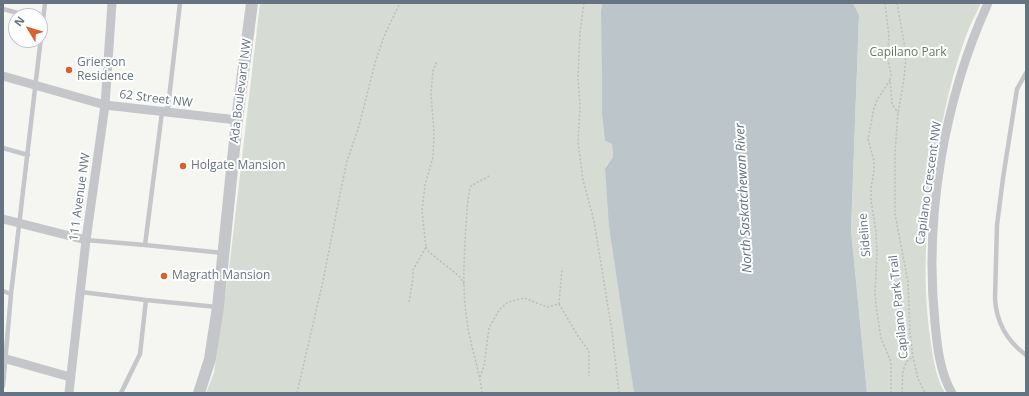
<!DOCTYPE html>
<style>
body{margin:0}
#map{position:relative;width:1029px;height:396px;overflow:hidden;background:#f5f5f2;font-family:"Open Sans",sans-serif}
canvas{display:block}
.frame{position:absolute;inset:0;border:4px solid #667381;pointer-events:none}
.north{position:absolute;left:8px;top:8px;width:40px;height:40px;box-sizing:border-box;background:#fff;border:1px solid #c2c7cd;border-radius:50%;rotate:308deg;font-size:11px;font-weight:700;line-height:16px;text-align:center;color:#667381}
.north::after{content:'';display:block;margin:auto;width:14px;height:18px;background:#da612d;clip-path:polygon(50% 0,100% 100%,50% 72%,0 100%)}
</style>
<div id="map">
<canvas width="1029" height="396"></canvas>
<div class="frame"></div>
<div class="north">N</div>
</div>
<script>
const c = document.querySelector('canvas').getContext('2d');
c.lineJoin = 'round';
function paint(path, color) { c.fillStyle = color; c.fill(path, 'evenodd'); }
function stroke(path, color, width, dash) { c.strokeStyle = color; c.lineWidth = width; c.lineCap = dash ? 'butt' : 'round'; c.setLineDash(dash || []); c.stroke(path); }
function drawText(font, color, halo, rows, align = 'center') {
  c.font = font + ' "Open Sans",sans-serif'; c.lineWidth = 4; c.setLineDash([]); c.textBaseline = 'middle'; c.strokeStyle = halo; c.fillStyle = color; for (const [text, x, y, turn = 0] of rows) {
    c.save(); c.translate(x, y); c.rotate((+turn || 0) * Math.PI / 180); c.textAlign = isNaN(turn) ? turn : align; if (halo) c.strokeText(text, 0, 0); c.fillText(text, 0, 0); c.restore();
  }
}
paint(new Path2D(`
 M 260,3 L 602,3 L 601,11 L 602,115 L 605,141 L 612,144 L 613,157 L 605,167 L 634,393 L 206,393 L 214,373 L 229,269 Z
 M 853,3 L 981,3 C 976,14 970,25 966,36 C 955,66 947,98 941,130 C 928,197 921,261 929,329 C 932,350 934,374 945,393 L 867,393 L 851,230 L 859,15 Z`), '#d6dcd3');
paint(new Path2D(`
 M 602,3 L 853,3 L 859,15 L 851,230 L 867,393 L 634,393 L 609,226 L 605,168 L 613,157 L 612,144 L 605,141 L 602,115 L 601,11 Z`), '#bcc5ca');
stroke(new Path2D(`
 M 584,3 L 580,32 L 578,78 L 580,106 L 578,142 L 583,180 L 594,221 L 612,331 L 619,393
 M 885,3 L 889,37 L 887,56 L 891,74 L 890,80 L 892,104 L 898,113
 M 897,3 L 906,54 L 904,79 L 898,113 L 895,152 L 895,214 L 908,282 L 910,333 L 913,357 L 918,379 L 925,393
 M 890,80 L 877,100 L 874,108 L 868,139 L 874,161 L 874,171 L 871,188 L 871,201 L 876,231 L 877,253 L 875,292 L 876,306 L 881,338 L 891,362 L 891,393
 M 426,247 L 429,252 L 460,277 L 464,284
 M 409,302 L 413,278 L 413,270 L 426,247 L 422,211 L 425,185 L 433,157 L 434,133 L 431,94 L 433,71 L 437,61
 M 559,304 L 578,336 L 589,351 L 589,376
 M 480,377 L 484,366 L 489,328 L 499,310 L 508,302 L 524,298 L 547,307 L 559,304 L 562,268
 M 297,393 L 323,281 L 341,189 L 347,161 L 359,126 L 375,63 L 385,34 L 400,3
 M 482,393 C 479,368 470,345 467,321 C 462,290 464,257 466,225 C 467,212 467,199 471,186 L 489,176
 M 902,393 C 903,382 900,362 913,357`), '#bbbdbf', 1.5, [2, 2]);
stroke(new Path2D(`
 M 3,9 L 29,16
 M 1026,73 L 1017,89 L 1003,178 L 997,225 L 995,298 C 996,321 1007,341 1026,355
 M 3,148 L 28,155
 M 86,240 L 145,245 L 162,112 L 168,107 L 180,3
 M 145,245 L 223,253
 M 3,291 L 11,294
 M 81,292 L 146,300 L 140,354 L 121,393
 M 146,300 L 217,307
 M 3,386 L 11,294 L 45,3`), '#c4c6ca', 4.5);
stroke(new Path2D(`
 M 3,76 L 105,105 L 237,120
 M 3,219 L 86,240
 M 3,358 L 70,377
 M 69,393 L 86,240 L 105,105 L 112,3
 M 952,393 C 940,373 937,346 935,323 C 924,217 944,100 988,3`), '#c4c6ca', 9);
stroke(new Path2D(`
 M 199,393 L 210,359 L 218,307 L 237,120 L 252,3`), '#c4c6ca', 12);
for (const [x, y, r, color] of [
 [69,70,4,"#da612d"],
 [183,166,4,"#da612d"],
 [164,276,4,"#da612d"]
]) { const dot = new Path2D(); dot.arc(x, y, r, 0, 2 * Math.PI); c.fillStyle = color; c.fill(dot); stroke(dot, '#fff', 1.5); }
drawText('12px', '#677964', '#fff', [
 ["Capilano Park",908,53]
]);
drawText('12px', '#667381', '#fff', [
 ["Grierson",77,63],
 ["Residence",77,77],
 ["Holgate Mansion",191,166],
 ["Magrath Mansion",172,276]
], 'left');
drawText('12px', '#667381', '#fff', [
 ["Ada Boulevard NW",241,91,-83],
 ["62 Street NW",156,99,7],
 ["Capilano Crescent NW",929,183,-82],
 ["111 Avenue NW",80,197,-82],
 ["Sideline",865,235,-95],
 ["Capilano Park Trail",899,307,-96]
]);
drawText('italic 13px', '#61747f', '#fff', [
 ["North Saskatchewan River",744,198,-93]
]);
</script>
